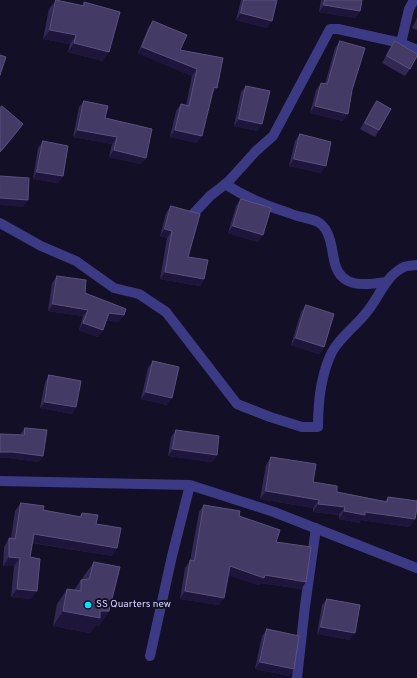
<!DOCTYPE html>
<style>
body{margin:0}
canvas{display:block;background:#130f26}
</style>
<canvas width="417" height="678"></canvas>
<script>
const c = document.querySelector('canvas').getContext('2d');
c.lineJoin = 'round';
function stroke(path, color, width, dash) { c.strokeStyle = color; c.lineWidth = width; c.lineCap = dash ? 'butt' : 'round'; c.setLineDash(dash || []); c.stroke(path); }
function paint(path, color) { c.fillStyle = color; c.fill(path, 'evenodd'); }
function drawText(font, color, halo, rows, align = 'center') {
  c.font = font + ' Overpass,sans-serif'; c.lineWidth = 4; c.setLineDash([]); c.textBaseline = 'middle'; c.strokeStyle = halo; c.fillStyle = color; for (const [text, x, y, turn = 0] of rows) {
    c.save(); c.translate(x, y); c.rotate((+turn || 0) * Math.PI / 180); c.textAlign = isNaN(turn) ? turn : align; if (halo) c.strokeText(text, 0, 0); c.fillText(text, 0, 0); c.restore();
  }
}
stroke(new Path2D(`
 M 401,43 L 409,9 L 414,0
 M 225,184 C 245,197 266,206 289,213 C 298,217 310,218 318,222 C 325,226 328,233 330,240 C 332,247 333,256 335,264 C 342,289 366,285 386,282
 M 194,213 L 210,196 L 228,182 L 256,151 L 273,136 L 330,29 L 338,29 L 401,43 L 417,50
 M 0,223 L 41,246 L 76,261 L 114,288 L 139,294 L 166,312 L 237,404 L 270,417 L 302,427 L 318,427 C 318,404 321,374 332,352 C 340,337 356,326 366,313 C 379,298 384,278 402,268 C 406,265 412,266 417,265
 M 0,481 L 190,485 L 274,512 L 417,568
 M 150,656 L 172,556 L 190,485
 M 297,678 L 305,606 L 316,528`), '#3d3a85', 10);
paint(new Path2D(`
 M 56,0 L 82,6 L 84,2 L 103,61 L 68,52 L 70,44 L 43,39 L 49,9 Z
 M 241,0 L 277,0 L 267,28 L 236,20 Z
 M 321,0 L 362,0 L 360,11 L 355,18 L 319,12 Z
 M 417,18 L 417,30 L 412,28 Z
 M 153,21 L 180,50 L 223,58 L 197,143 L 170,137 L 176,111 L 181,104 L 186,106 L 192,76 L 138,53 L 148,28 Z
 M 340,41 L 343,121 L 310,113 L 316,90 L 321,83 L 325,84 L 335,48 Z
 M 395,41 L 410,69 L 405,76 L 382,63 L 390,48 Z
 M 246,86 L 258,131 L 234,126 L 241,92 Z
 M 84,101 L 105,118 L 146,158 L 141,164 L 109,157 L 112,144 L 73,137 L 79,107 Z
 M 377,101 L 379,130 L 375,137 L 360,129 L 372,108 Z
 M 300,134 L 321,173 L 289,166 L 295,141 Z
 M 43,141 L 63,176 L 58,183 L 33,179 L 38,148 Z
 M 241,199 L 258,242 L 228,233 L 236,206 Z
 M 171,206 L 188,257 L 204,279 L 200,286 L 160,279 L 167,238 L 160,236 L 166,213 Z
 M 57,276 L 85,293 L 119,322 L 106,320 L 103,330 L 98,337 L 79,330 L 83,316 L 48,311 L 52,283 Z
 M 306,305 L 324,347 L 319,354 L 291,345 L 301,312 Z
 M 153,361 L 167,405 L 141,399 L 148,368 Z
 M 49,375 L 72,414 L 40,408 L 45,382 Z
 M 25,428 L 39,462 L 9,458 L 0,458 L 0,434 L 21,435 L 21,433 Z
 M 176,430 L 217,455 L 212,462 L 168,456 L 171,437 Z
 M 271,457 L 313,482 L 337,492 L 385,501 L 388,497 L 410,527 L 361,520 L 359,523 L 339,519 L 339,515 L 313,512 L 313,508 L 260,499 L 266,465 Z
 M 21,503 L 43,510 L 79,517 L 82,513 L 96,524 L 117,548 L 112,556 L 32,543 L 30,557 L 31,599 L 11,597 L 14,566 L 3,566 L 4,547 L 9,538 L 11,538 L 15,511 Z
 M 204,505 L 239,516 L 306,582 L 301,589 L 260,583 L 259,585 L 228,575 L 219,605 L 180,599 L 185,568 L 190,561 L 199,512 Z
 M 94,562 L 109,611 L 99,626 L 95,626 L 90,633 L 53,626 L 57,604 L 67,589 L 74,590 L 81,580 L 82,580 L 83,577 Z
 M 327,599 L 350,640 L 317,634 L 322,605 Z
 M 267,629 L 294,669 L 289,676 L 255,669 L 262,636 Z`), '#312854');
paint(new Path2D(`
 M 324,5 L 360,11 L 355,18 L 319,12 Z
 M 241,13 L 272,21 L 267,28 L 236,20 Z
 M 50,30 L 76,35 L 70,44 L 43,39 Z
 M 74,43 L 109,52 L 103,61 L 68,52 Z
 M 142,47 L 197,69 L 192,76 L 138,53 Z
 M 214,87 L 217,88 L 212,95 Z
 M 315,106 L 348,114 L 343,121 L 310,113 Z
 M 239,119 L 262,124 L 258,131 L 234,126 Z
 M 23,124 L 19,130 L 0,153 L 2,150 Z
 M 78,130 L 117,137 L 112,144 L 73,137 Z
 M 175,130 L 202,136 L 197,143 L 170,137 Z
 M 114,150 L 146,158 L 141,164 L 109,157 Z
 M 294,159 L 326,166 L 321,173 L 289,166 Z
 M 37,172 L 63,176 L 58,183 L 33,179 Z
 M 0,198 L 28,200 L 23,207 L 0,205 Z
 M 233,226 L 263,235 L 258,242 L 228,233 Z
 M 165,229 L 172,231 L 167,238 L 160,236 Z
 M 165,272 L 204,279 L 200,286 L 160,279 Z
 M 53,304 L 88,310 L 83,316 L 48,311 Z
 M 109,313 L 124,315 L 119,322 L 104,319 Z
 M 83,323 L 103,330 L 98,337 L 79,330 Z
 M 296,338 L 324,347 L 319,354 L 291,345 Z
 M 146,392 L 172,398 L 167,405 L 141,399 Z
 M 45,402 L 76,407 L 72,414 L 40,408 Z
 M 173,449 L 217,455 L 212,462 L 168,456 Z
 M 0,452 L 13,452 L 43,456 L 39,462 L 9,458 L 0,458 Z
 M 266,491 L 319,500 L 313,508 L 260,499 Z
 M 318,504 L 345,507 L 339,515 L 313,512 Z
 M 344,511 L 365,512 L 415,519 L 410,527 L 361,520 L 359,523 L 339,519 Z
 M 34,534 L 117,548 L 112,556 L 28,542 Z
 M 9,557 L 20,558 L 14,566 L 3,566 Z
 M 230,566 L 265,575 L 306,582 L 301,589 L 260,583 L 259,585 L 224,574 Z
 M 17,589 L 37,591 L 31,599 L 11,597 Z
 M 185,591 L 224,598 L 219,605 L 180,599 Z
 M 63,611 L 109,611 L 99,626 L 95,626 L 90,633 L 53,626 Z
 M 321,627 L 355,633 L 350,640 L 317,634 Z
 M 260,662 L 294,669 L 289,676 L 255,669 Z`), '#1d163a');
const building = new Path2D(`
 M 56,0 L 84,6 L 84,2 L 120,12 L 109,52 L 74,43 L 76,35 L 50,30 Z
 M 244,0 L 277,0 L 272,21 L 241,13 Z
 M 325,0 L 362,0 L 360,11 L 324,5 Z
 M 153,21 L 187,35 L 180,50 L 223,58 L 217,88 L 214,87 L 202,136 L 175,130 L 181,104 L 189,106 L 197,69 L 142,47 Z
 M 340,41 L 365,48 L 352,90 L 348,114 L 315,106 L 321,83 L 327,84 Z
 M 395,41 L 417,54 L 417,56 L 410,69 L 387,56 Z
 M 0,55 L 6,57 L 0,75 Z
 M 246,86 L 270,91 L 262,124 L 239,119 Z
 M 84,101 L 108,106 L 105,118 L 152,129 L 146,158 L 114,150 L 117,137 L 78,130 Z
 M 377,101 L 391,109 L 379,130 L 365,123 Z
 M 2,106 L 23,124 L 2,150 L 2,149 L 0,152 L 0,108 Z
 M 300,134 L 331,142 L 326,166 L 294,159 Z
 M 43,141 L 68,146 L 63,176 L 37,172 Z
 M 0,176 L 29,178 L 28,200 L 0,198 Z
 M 241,199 L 271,208 L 263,235 L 233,226 Z
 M 171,206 L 200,214 L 188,257 L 208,260 L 204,279 L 165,272 L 172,231 L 165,229 Z
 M 57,276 L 86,280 L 85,293 L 126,309 L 124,315 L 109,313 L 103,330 L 83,323 L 88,310 L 53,304 Z
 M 306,305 L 334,314 L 324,347 L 296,338 Z
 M 153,361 L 179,367 L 172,398 L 146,392 Z
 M 49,375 L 81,381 L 76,407 L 45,402 Z
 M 25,428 L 47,430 L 43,456 L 13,452 L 0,452 L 0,434 L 24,435 Z
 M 176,430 L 219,436 L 217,455 L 173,449 Z
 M 271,457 L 316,464 L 313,482 L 337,486 L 337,492 L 387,502 L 388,497 L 417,501 L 417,508 L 415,519 L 365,512 L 365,515 L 344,511 L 345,507 L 318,504 L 319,500 L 266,491 Z
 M 21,503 L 44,506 L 43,510 L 81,517 L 82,513 L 98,515 L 96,524 L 121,528 L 117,548 L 34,534 L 30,557 L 40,559 L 37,591 L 17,589 L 20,558 L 9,557 L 9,538 L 15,539 Z
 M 204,505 L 240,511 L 239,516 L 280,530 L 276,542 L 311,547 L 306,582 L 265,575 L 264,578 L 230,566 L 224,598 L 185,591 L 190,560 L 194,561 Z
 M 94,562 L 120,567 L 109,611 L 100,611 L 100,618 L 63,611 L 67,589 L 81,591 L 81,580 L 89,579 Z
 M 327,599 L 360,605 L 355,633 L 321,627 Z
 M 267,629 L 299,636 L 294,669 L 260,662 Z`);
paint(building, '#433a66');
stroke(building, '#5a527e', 1);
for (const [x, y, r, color] of [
 [88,605,4,"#00e5ff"]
]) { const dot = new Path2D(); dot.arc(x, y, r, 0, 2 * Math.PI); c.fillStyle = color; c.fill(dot); stroke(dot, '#130f26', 1.5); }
drawText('10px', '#d9d4ff', '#130f26', [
 ["SS Quarters new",96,605]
], 'left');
</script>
